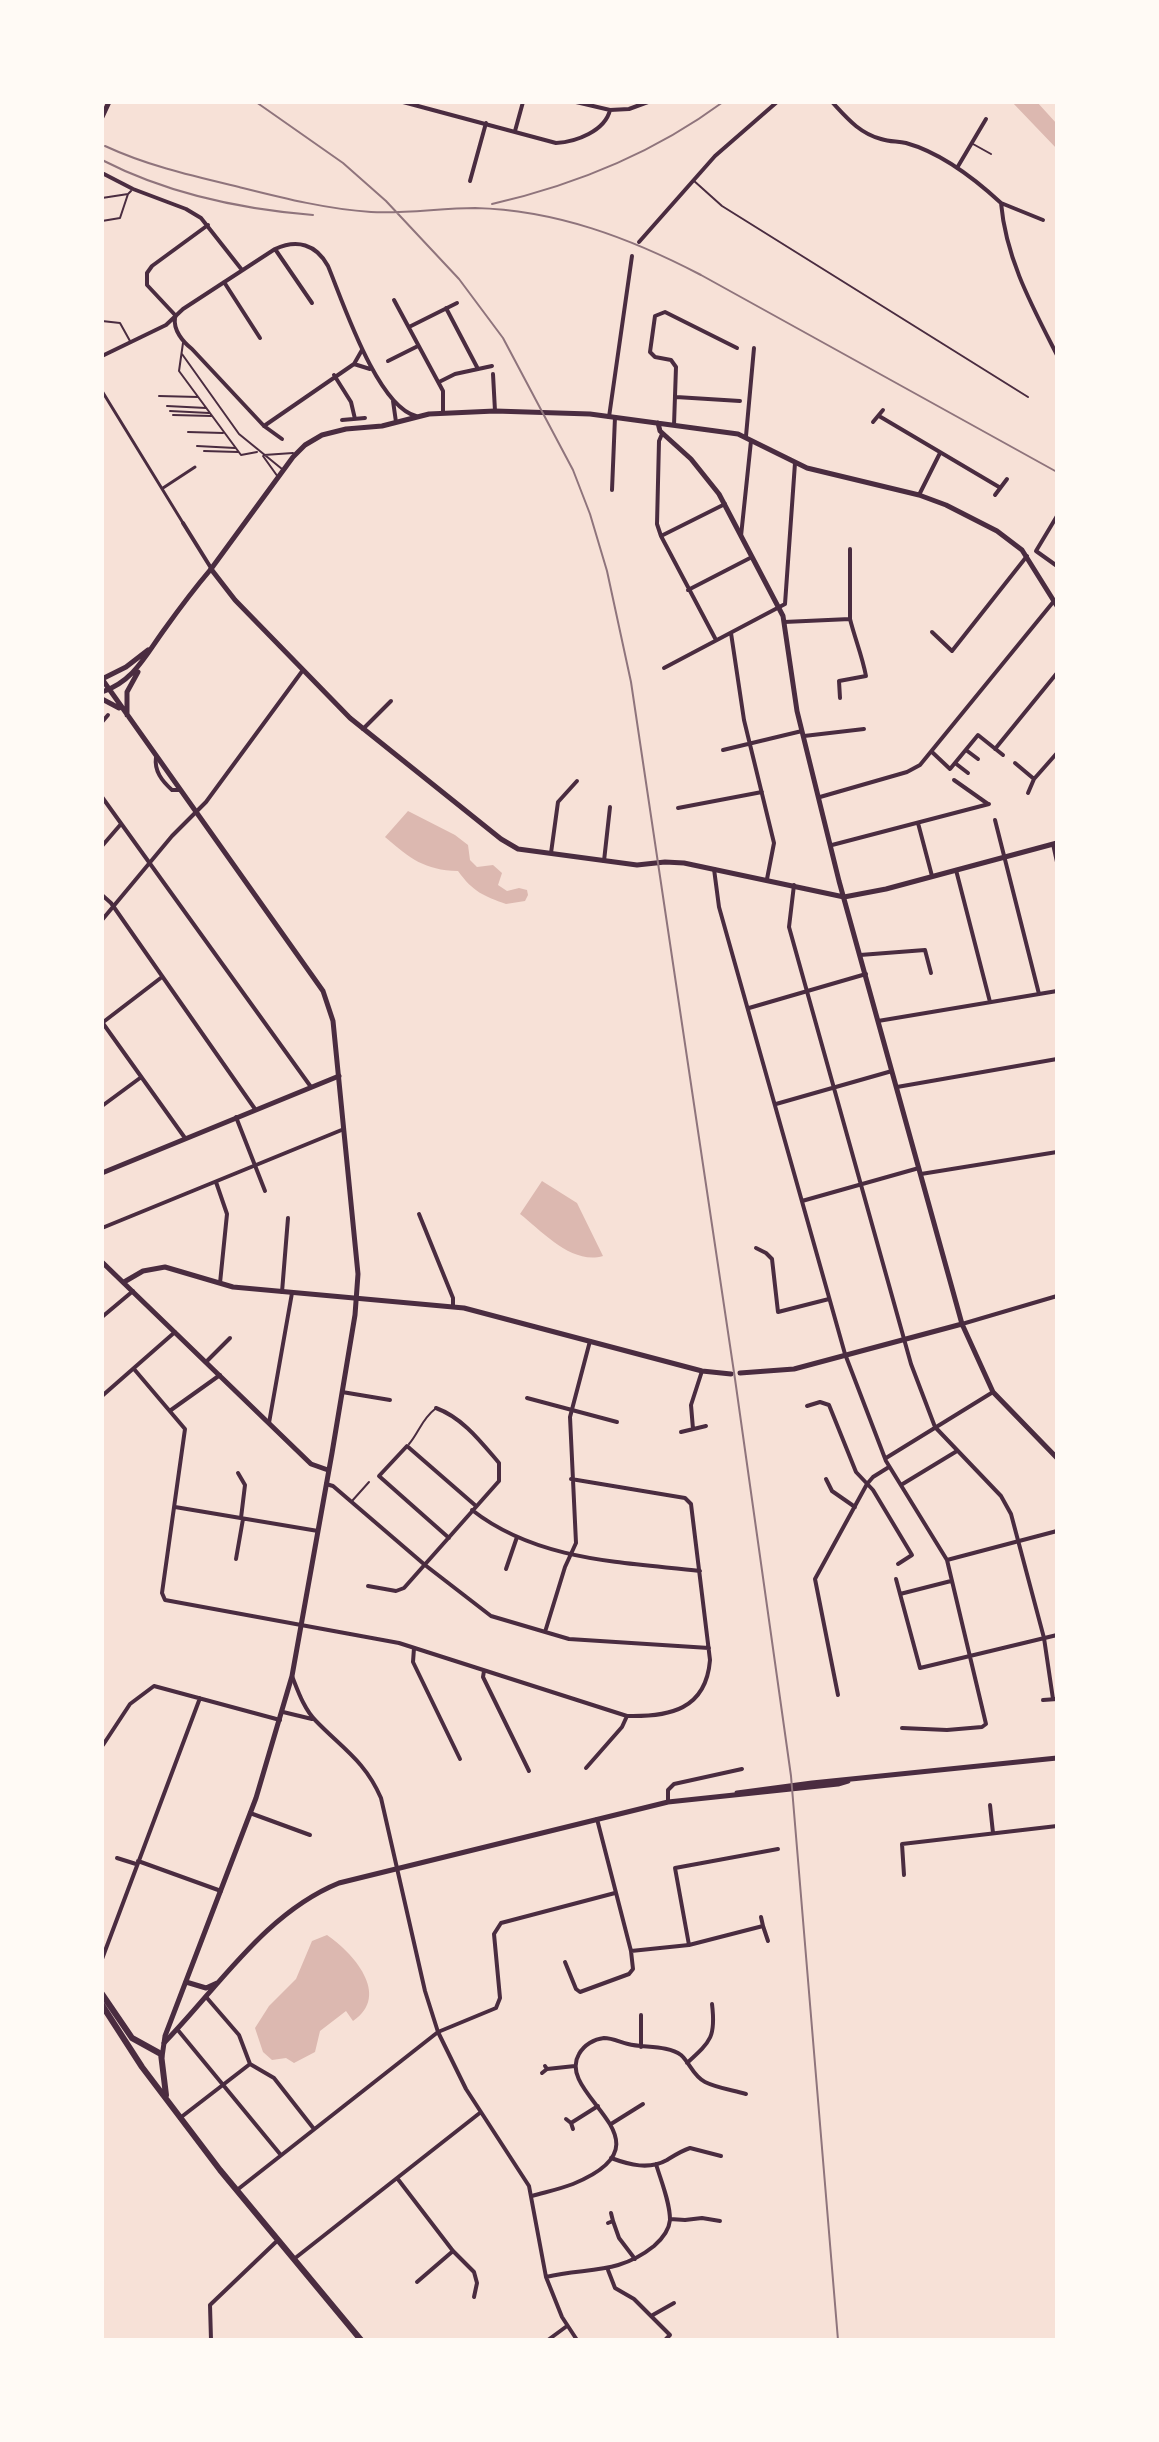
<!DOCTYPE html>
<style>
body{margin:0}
#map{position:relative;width:1159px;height:2442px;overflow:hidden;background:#f7e1d7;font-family:Rubik,sans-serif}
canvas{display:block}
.frame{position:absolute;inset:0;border:104px solid #fffaf5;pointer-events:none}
</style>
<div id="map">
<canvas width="1159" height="2442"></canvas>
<div class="frame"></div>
</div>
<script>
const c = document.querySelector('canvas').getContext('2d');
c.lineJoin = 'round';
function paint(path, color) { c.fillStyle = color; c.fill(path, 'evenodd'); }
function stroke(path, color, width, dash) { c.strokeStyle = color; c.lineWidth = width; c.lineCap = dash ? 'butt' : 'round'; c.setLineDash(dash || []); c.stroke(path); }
paint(new Path2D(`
 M 1012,102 L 1037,102 L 1057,124 L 1057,149 Z
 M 408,811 L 455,835 L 468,845 L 470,860 L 477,867 L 493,865 L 502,873 L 498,885 L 507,891 L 519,888 L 527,890 L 528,895 L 525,901 L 506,904 C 484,896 473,892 458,871 C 424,870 411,859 385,837 Z
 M 542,1181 L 577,1203 L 603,1256 C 572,1265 543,1232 520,1214 Z
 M 327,1935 C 352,1952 392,1995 353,2021 L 346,2011 L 320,2031 L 315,2052 L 294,2063 L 286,2058 L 272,2060 L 263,2052 L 255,2028 L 269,2006 L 296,1979 L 312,1941 Z`), '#dcb8b0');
stroke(new Path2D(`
 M 973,144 L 991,154
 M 693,180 L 722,206 L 1028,397
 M 102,198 L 128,194 L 131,191
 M 102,221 L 120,218 L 128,194
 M 102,321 L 120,323 L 130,341
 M 183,343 L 179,371 L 241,455 L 257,452
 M 182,354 L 239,434 L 282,469
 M 159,396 L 198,397
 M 167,406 L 206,408
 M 170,411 L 209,413
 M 173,415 L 212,416
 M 188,432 L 223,433
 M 197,446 L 235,448
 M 204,451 L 238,452
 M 264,455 L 293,453
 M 263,456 L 278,477
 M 409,1444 C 419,1432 422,1419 435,1409
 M 352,1501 L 369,1482`), '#4a2c40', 2);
stroke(new Path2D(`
 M 102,391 L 183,523
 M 163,488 L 195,467`), '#4a2c40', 3);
stroke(new Path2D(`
 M 403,102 L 556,143 C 576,142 605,131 610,110 L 629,109 L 648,102
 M 576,102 L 610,110
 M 832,102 C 847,118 859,133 881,139 C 890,142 898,141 906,143 C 942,153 975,179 1001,203 C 1006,259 1032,306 1057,355
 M 515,131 L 523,102
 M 957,168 L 986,119
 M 102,173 L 133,189 L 186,209 L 201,218 L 242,270
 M 470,181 L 486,123
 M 1001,203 L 1043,220
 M 639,242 L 715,156 L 777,102
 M 275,249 L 312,303
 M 224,282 L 260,338
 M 394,300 L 443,391 L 443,413
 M 446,308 L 478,369
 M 176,316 L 147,285 L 147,273 L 152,266 L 208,225
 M 175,318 C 173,330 183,342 192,349 L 264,426 L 282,439
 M 409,327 L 457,303
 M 102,356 L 166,325 L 183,309 L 275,249 C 297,239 316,244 328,266 C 343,302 377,406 416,416
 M 388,361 L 418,346
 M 354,364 L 370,369
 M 493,374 L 495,411
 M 334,375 L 351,402 L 355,419
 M 439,382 L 455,374 L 492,366
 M 676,397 L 740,401
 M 393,401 L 396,422
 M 879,416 L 999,487
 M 609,417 L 632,256
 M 342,420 L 365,418
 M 873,422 L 883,410
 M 674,425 L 676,367 L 671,360 L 655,357 L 650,352 L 655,316 L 665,312 L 737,348
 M 264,426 L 354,364 L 362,350
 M 662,434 L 659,441 L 657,524 L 661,536 L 716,640
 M 746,436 L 754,348
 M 612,490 L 615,417
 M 919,495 L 940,453
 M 995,495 L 1007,479
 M 1057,516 L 1036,551 L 1057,566
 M 183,523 L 211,568
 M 661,536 L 725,504
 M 741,536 L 751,441
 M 688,590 L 752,557
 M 850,619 L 850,549
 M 784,622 L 850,619 C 855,639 862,655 866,676 L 839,681 L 840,698
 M 932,632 L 952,651 L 1027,556
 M 731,633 L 744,720 L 774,843 L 767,879
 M 664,668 L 785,604 L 795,463
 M 102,722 L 108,715
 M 363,729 L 391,701
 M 804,736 L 864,729
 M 995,749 L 1057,673
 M 723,750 L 802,731
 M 966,750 L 978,759
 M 932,752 L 950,769 L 978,735 L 1003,755
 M 156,757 C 154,771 162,781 172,790 L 180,790
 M 955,763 L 968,773
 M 1015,763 L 1034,779
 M 954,780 L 988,804
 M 1028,793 L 1034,779 L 1057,753
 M 102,797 L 311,1087
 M 820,797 L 907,772 L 920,765 L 1054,601
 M 678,808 L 762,792
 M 995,820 L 1039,994
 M 918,823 L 932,876
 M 1053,844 L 1057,862
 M 832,845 L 989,804
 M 102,846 L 121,824
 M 551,853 L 558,802 L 577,781
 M 604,861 L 610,807
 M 714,869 L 719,907 L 845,1354 L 886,1461 L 947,1560 L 986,1724 L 982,1727 L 947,1730 L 902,1728
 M 956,870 L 990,1002
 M 794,885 L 789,927 L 911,1364 L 935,1427 L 1001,1496 L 1011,1514 L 1044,1638 L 1053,1699
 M 102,895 L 111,903 L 255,1109
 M 102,920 L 172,836 L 206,802 L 303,670
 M 860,955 L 925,950 L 931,973
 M 749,1008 L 866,974
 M 878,1021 L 1057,991
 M 102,1022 L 185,1138
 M 102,1023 L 162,977
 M 897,1087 L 1057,1059
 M 776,1104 L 892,1071
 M 102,1106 L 140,1078
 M 236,1117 L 265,1191
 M 921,1174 L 1057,1152
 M 216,1182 L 227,1214 L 220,1283
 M 802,1201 L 919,1168
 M 419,1214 L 453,1298 L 453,1306
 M 102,1228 L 344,1129
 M 756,1248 L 766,1253 L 772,1259 L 778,1312 L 829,1299
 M 282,1292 L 288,1218
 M 102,1317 L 133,1291
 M 962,1324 L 1057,1296
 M 206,1362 L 230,1338
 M 134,1369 L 185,1429 L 162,1593 L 165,1600 L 399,1643 L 627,1716 C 669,1717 706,1710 710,1660 L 691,1504 L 685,1498 L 571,1479
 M 342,1392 L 390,1400
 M 102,1396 L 175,1332
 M 527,1398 L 617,1422
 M 807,1406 L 820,1402 L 829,1405 L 856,1472 L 873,1490 L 912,1555 L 898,1564
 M 171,1410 L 220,1375
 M 269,1423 L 292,1293
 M 693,1429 L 691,1405 L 702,1371
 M 681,1432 L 706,1426
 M 886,1458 L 993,1392
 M 238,1473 L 245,1485 L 241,1518
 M 826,1479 L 832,1491 L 855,1507
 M 326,1484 L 333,1486 L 425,1565 L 491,1616 L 569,1639 L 709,1648
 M 901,1485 L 957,1451
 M 175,1507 L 318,1531
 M 472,1510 C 537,1561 622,1562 700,1571
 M 449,1538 L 379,1476 L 407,1446 L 476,1506
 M 236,1559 L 243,1519
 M 947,1560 L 1057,1531
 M 506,1569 L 517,1537
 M 896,1579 L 920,1668 L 1057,1635
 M 368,1586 L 396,1591 L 404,1588 L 499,1481 L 499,1463 C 481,1442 463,1418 436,1408
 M 900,1594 L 951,1581
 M 545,1632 L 565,1567 L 576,1543 L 570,1417 L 590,1341
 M 414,1648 L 413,1662 L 460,1759
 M 484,1671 L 483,1677 L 529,1771
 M 292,1676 C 298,1691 304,1709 316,1721 C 342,1748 365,1761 381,1798 L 425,1991 L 438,2032 L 466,2089 L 529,2186 L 546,2277 L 562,2317 L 577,2340
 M 838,1695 L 815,1579 L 867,1484 L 873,1477 L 889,1467
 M 1043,1700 L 1057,1699
 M 283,1712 L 312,1719
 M 103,1745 L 130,1704 L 154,1686 L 280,1720
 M 586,1768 L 622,1727 L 627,1716
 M 668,1802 L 668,1790 L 674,1784 L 742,1769
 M 990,1805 L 993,1833
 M 250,1813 L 310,1835
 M 117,1858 L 136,1864
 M 138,1861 L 221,1891
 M 904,1875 L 902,1844 L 1057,1826
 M 761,1917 L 763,1926
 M 689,1945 L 675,1868 L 778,1849
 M 631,1951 L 689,1945 L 763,1926 L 768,1941
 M 102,1959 L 200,1698
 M 565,1962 L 576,1989 L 580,1992 L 629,1974 L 633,1969 L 631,1951 L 597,1819
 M 207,1998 L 239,2035 L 250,2064 L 274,2078 L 314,2129
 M 641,2015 L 641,2047
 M 177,2029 L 280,2154
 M 687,2063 C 711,2041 716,2037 712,2004
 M 547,2069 L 575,2066
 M 542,2073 L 547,2069 L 545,2066
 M 180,2118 L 250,2064
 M 566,2119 L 571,2123 L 573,2129
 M 571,2123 L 598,2106
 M 611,2124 L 643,2104
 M 611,2158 C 630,2165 649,2170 667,2160 C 675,2155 681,2151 690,2148 L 721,2156
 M 397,2178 L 453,2251 L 474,2272 L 477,2283 L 474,2297
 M 237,2190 L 438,2032 L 496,2008 L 500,1998 L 494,1934 L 501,1923 L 615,1893
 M 532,2196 C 546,2192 560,2189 573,2184 C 679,2141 554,2096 579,2054 C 584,2045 594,2039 604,2038 C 612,2038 620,2042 628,2044 C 643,2048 668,2045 681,2055 C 690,2063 693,2076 705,2082 C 717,2088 732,2090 746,2094
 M 670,2219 L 685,2220 L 702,2218 L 720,2221
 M 613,2221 L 619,2238 L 635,2259
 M 608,2223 L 613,2221 L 611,2213
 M 294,2259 L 481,2112
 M 608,2270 L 615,2288 L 634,2299 L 670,2335 L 665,2340
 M 546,2277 C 587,2267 618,2275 654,2246 C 662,2239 669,2231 670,2220 C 670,2202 661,2181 656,2164
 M 417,2282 L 453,2251
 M 651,2316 L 674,2303
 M 211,2340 L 210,2305 L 278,2240
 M 548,2340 L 567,2326`), '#4a2c40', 4);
stroke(new Path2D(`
 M 102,117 L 109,102
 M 658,423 L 660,431 L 691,459 L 719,494 L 783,616 L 797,711 L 839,881 L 962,1324 L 993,1392 L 1057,1458
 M 211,569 L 293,457 L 305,445 L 322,435 L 346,429 L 382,426 L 429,414 L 495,411 L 590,414 L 738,434 L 807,468 L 919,495 L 946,505 L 997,531 L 1022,550 L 1057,606
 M 102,1173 L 339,1076
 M 102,1262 L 311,1464 L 328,1470
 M 124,1282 L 143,1271 L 165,1267 L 233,1287 L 464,1308 L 702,1371 L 731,1374
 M 740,1373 L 794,1369 L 962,1324
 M 737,1793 L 812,1783 L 1057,1758
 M 186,1982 L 206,1988 L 217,1983
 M 164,2043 C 218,1988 265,1913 339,1883 L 668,1802 L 838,1784 L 848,1781`), '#4a2c40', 5);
stroke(new Path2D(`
 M 102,679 L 323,991 L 333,1021 L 358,1274 L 355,1315 L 332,1453 L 292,1676 L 256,1798 L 165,2036 L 162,2057
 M 102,679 L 126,667 L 148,650
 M 102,692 C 134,681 145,656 164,630 C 179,609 194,589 211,569 L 235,600 L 350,718 L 501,839 L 518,849 L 637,865 L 665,862 L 684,863 L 844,897 L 886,889 L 1057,843
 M 102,699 L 119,708
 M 127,715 L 127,692 L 138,672`), '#4a2c40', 5);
stroke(new Path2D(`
 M 102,1994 L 132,2038 L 161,2054 L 166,2095
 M 102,2005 L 142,2067 L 220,2170 L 361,2340`), '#4a2c40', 6);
stroke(new Path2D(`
 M 256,102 L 343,163 L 386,201 L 459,279 L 503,338 L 573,470 L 590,514 L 607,571 L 631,682 L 735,1379 L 791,1776 L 838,2340
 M 105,146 C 148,166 193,176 239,187 C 283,198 326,209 371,212 C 406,214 440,208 475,208 C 556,210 630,238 701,275 L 1057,472
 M 102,160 C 168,194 239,209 313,215
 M 492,204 C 575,185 654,153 723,102`), '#8f747c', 2);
</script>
